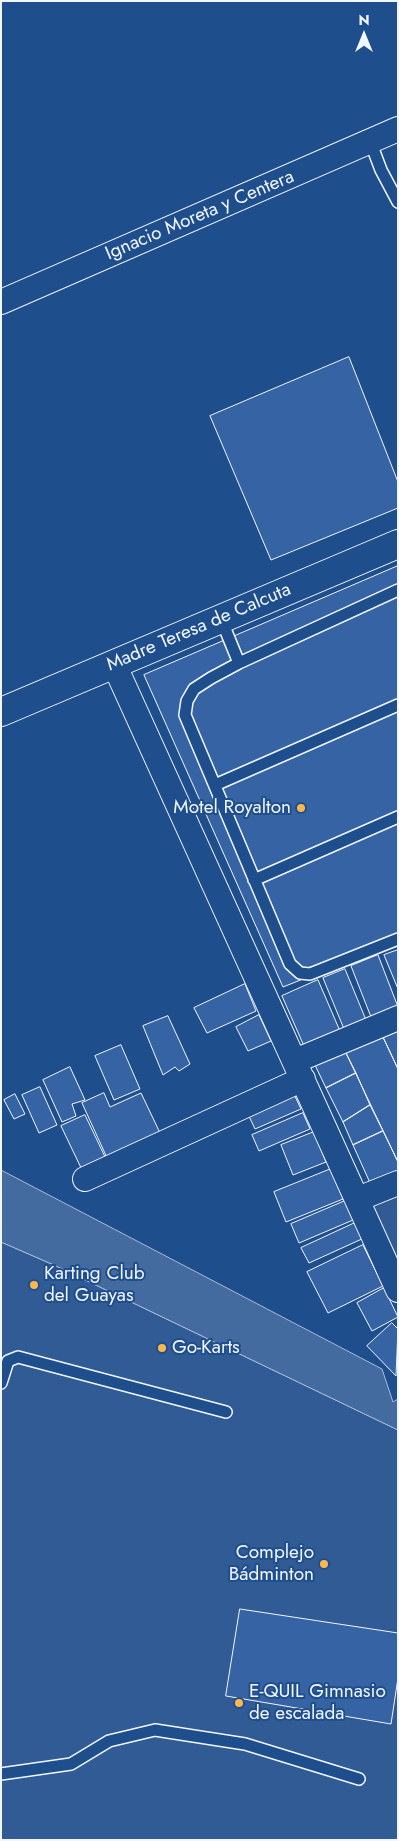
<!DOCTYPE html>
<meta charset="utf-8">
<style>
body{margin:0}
#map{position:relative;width:399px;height:1841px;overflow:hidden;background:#1f4e8c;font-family:Jost,sans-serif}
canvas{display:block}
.frame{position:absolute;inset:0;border:2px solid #f2f6ff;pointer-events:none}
.north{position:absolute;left:339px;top:10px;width:50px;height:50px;-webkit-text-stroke:4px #1f4e8c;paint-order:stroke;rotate:0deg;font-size:14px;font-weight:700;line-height:20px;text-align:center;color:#f2f6ff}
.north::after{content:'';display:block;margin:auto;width:18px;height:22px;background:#f2f6ff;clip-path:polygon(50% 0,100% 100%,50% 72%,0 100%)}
</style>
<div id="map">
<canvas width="399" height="1841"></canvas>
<div class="frame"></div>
<div class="north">N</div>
</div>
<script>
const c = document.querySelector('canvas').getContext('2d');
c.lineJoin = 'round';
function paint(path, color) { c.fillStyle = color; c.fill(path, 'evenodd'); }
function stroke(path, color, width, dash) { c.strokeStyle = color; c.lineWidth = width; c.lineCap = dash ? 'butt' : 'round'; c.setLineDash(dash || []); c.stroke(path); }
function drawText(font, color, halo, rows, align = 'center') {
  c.font = font + ' Jost,sans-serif'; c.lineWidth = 4; c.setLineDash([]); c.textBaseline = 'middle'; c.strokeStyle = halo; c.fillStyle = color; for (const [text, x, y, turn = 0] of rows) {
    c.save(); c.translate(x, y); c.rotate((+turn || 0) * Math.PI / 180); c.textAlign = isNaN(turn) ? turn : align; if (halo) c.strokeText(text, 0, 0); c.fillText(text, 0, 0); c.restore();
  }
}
const built = new Path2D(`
 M 398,1183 L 398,1288 L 358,1199 Z
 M 1,1242 L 54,1265 L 398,1430 L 398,1840 L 1,1840 Z`);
paint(built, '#305b95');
stroke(built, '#a8bbd7', 1);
const water = new Path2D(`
 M 1,1170 L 382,1369 L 393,1402 L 398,1399 L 398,1430 L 54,1265 L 1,1242 Z`);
paint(water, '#446ba0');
stroke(water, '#a8bbd7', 1);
const building = new Path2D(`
 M 349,357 L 398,482 L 398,508 L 271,560 L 210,416 Z
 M 398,566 L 398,941 L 283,987 L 144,675 Z
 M 398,950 L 398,989 L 384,955 Z
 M 378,955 L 398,1007 L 371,1017 L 351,966 Z
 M 345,969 L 366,1020 L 344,1029 L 323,978 Z
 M 318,980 L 340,1031 L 304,1046 L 282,996 Z
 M 245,984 L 256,1011 L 207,1033 L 194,1008 Z
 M 259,1015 L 271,1041 L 248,1051 L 236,1027 Z
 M 168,1016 L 190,1064 L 179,1071 L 175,1067 L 163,1075 L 143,1026 Z
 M 398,1029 L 398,1069 L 382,1035 Z
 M 382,1035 L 398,1069 L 398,1162 L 345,1051 Z
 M 121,1045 L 140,1089 L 114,1100 L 95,1056 Z
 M 345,1051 L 356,1073 L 326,1088 L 314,1063 Z
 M 70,1067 L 85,1100 L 72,1104 L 76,1116 L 62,1122 L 43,1080 Z
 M 356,1073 L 370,1105 L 343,1122 L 326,1088 Z
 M 40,1087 L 57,1125 L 39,1133 L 22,1095 Z
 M 293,1092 L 301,1109 L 255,1129 L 247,1112 Z
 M 104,1093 L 110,1107 L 141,1093 L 161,1135 L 108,1160 L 82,1103 Z
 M 15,1094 L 25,1114 L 14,1119 L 4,1100 Z
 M 370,1105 L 383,1131 L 353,1145 L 343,1122 Z
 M 303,1113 L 310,1129 L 259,1151 L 252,1135 Z
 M 85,1115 L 107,1161 L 83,1172 L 61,1126 Z
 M 383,1131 L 398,1162 L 398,1175 L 371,1185 L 353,1145 Z
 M 314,1132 L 326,1162 L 293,1175 L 281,1145 Z
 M 331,1169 L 343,1199 L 286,1222 L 274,1192 Z
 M 345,1201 L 353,1220 L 299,1243 L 291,1224 Z
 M 357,1222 L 364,1238 L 309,1263 L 301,1248 Z
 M 363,1245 L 383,1286 L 328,1313 L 307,1272 Z
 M 384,1288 L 398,1317 L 372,1331 L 357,1303 Z
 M 392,1323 L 398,1329 L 396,1376 L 367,1346 Z
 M 240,1609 L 398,1633 L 398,1678 L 391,1724 L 226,1696 Z`);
paint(building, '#3563a3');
stroke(building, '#f2f6ff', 1);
const lane = new Path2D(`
 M 370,141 L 381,170 L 398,202
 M 398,590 L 239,663 L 211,678 L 194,689 L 187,701 L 185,715 L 290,964 L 300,973 L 310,974 L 398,939
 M 221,619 L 239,663
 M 215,785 L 398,705
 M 254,880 L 398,817
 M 1,1383 L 8,1361 L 18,1357 L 226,1412
 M 1,1774 L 71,1764 L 109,1741 L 155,1730 L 245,1744 L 359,1779`);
const street = new Path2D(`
 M 1,302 L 398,129
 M 114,664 L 398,1290
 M 295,1061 L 398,1018
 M 85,1179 L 303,1079
 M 358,1199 L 398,1183`);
const secondary = new Path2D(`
 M 1,712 L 398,544`);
stroke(lane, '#f2f6ff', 14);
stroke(street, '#f2f6ff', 26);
stroke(secondary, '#f2f6ff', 30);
stroke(lane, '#1f4e8c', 11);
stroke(street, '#1f4e8c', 24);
stroke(secondary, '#1f4e8c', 28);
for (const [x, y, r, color] of [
 [301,808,5,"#ffb74d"],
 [34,1285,5,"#ffb74d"],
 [162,1348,5,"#ffb74d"],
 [324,1564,5,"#ffb74d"],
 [239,1703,5,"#ffb74d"]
]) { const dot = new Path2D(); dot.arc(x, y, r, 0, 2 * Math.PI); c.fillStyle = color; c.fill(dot); stroke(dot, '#1f4e8c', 2); }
drawText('19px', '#f2f6ff', '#1f4e8c', [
 ["Ignacio Moreta y Centera",200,216,-23],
 ["Madre Teresa de Calcuta",199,628,-23]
]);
drawText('19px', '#f2f6ff', '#1f4e8c', [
 ["Motel Royalton",291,808,"right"],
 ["Karting Club",44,1274],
 ["del Guayas",44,1296],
 ["Go-Karts",172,1348],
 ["Complejo",314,1553,"right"],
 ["Bádminton",314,1575,"right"],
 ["E-QUIL Gimnasio",249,1692],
 ["de escalada",249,1714]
], 'left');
</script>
